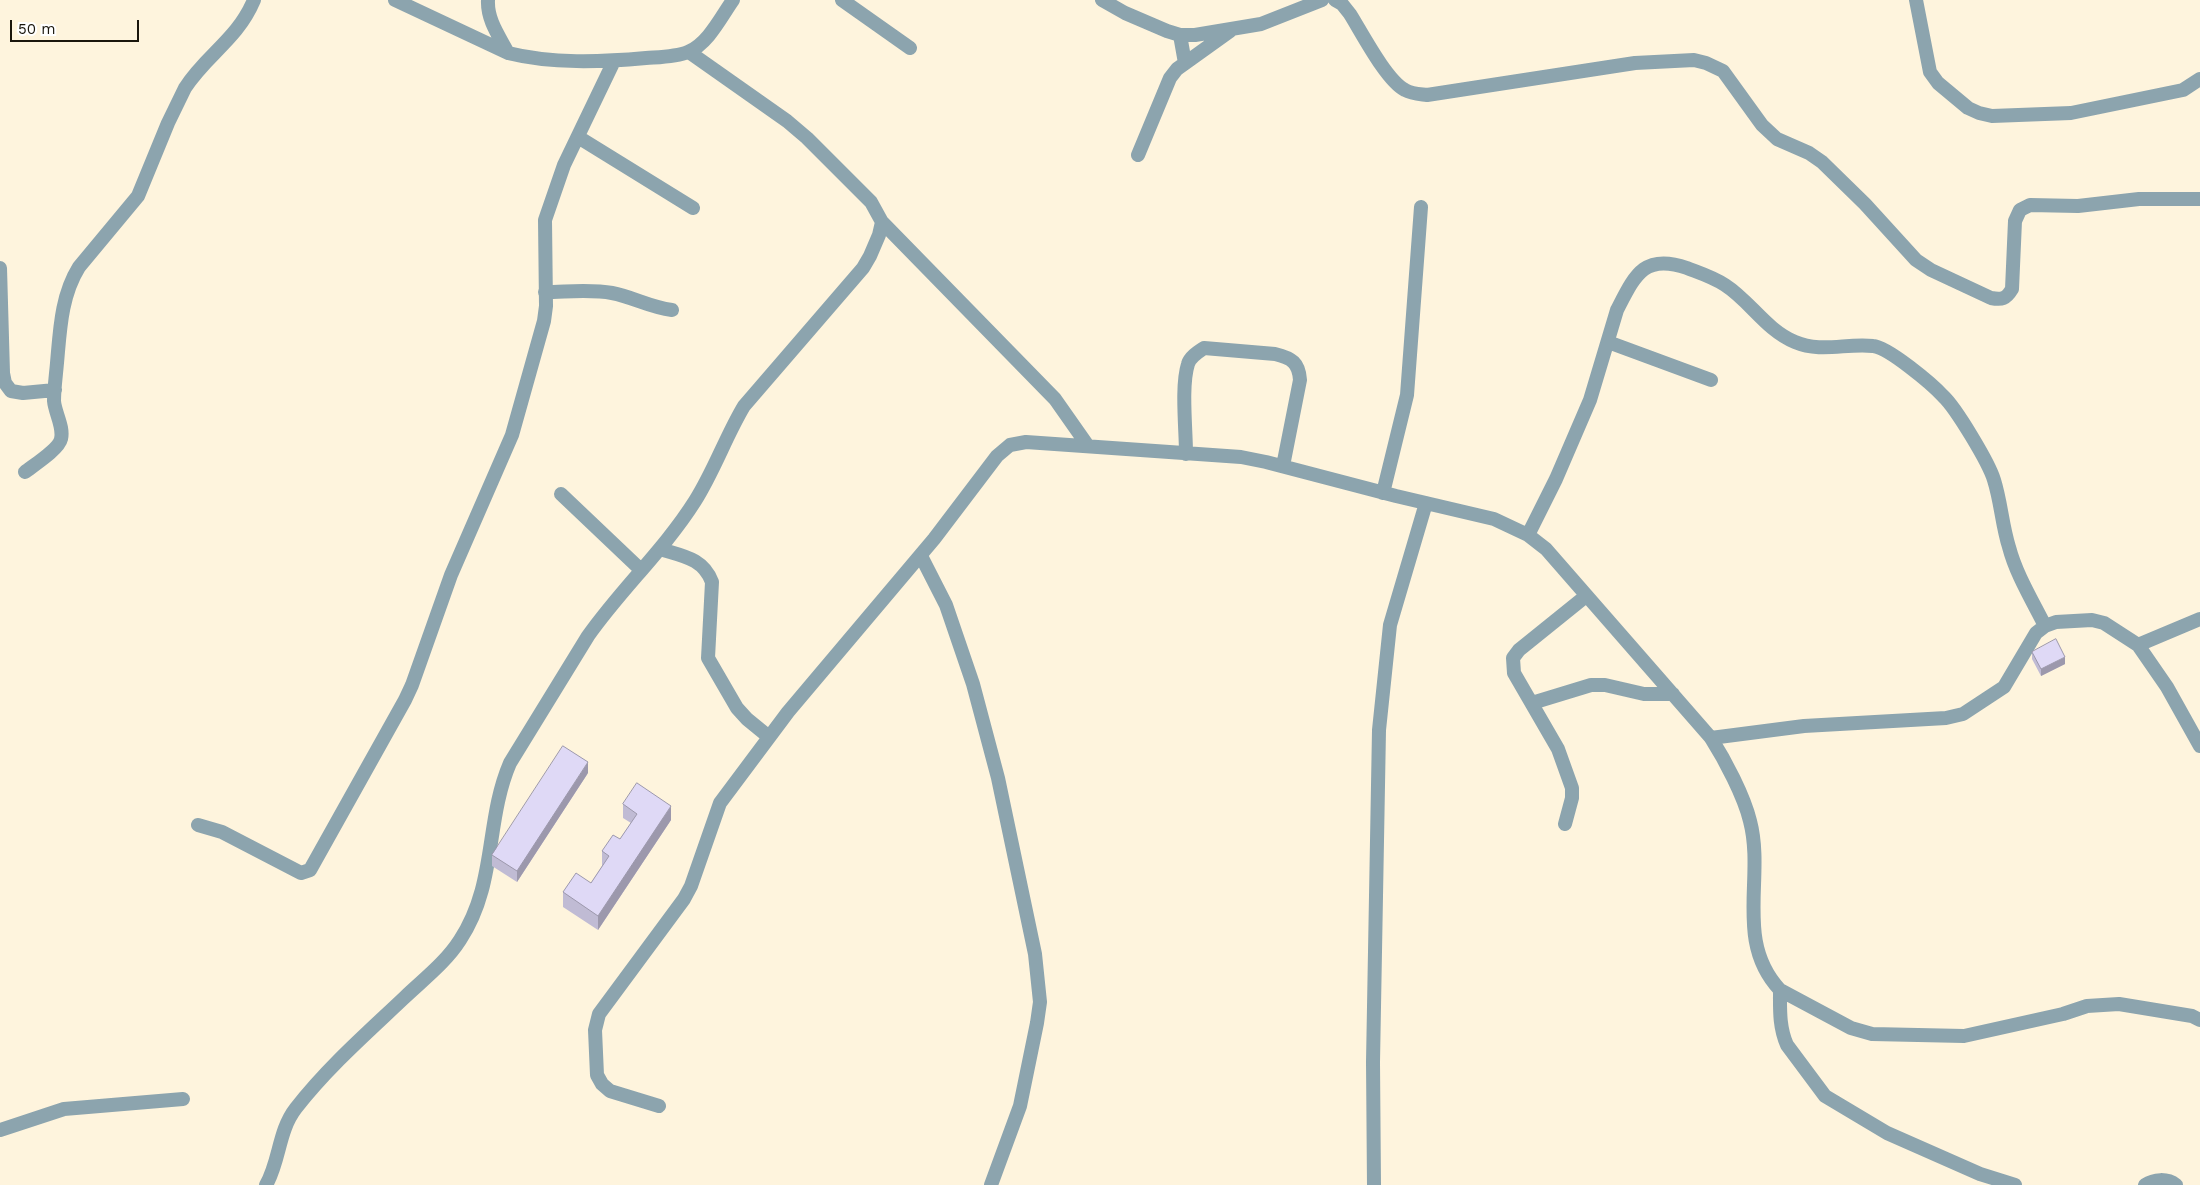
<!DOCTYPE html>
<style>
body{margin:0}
#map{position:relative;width:2200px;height:1185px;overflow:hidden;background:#fef4dd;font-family:"Work Sans",sans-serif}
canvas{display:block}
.scale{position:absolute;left:10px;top:20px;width:129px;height:22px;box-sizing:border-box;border:2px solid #1a160c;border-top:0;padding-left:6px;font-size:15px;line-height:18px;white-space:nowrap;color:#1a160c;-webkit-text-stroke:4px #fff;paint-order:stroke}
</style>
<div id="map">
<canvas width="2200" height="1185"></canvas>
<div class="scale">50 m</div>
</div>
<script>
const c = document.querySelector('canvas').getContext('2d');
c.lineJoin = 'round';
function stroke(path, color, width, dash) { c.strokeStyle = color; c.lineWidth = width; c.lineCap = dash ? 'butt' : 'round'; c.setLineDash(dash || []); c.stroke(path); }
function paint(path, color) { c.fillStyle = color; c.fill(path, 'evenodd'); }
stroke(new Path2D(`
 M 395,0 L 508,53 C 552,64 601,62 646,58 C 660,57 676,57 688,52 C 708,44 721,17 733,0
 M 488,0 C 487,20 499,36 508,53
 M 842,0 L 910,48
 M 1102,0 L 1125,13 L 1167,31 L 1180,35 L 1195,35 L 1261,24 L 1322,0
 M 1335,0 L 1342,4 L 1350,14 C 1362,33 1386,80 1405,90 C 1412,94 1419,94 1427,95 L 1635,63 L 1694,60 L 1706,63 L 1723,71 L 1762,125 L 1777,139 L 1809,153 L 1822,162 L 1865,204 L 1916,260 L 1931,270 L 1991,298 C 2002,300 2006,299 2012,289 L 2015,221 L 2020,210 L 2030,205 L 2078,206 L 2139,199 L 2200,199
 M 1916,0 L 1930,72 L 1938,83 L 1968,108 L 1979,113 L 1992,116 L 2071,113 L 2183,90 L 2200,79
 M 1180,35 L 1185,63
 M 578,137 L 693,208
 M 1138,155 L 1170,78 L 1177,69 L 1230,31
 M 882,222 L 1055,399 L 1088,446
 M 0,268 L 3,373 L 5,383 L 11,391 L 23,393 L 55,390
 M 545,292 C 566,292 591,289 612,293 C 633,297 649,307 672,310
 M 1608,342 L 1711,380
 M 1186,454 C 1186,429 1181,386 1188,364 C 1190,357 1198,352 1204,348 L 1275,354 C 1292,358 1299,363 1300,380 L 1283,466
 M 25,472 C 34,465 59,449 61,439 C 64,427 55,413 54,401 C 54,389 56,375 57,363 C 60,330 61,296 79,267 L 138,196 L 168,123 L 185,88 C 207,54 237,40 254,0
 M 1383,493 L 1407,395 L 1421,207
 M 561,494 L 641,570
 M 1528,535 L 1556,479 L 1590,400 L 1617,310 C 1635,275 1644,253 1687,268 C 1700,273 1713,277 1725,285 C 1750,301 1766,330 1795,342 C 1821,353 1846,343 1873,346 C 1888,347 1932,384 1943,396 C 1956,408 1989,463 1994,480 C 2001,502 2002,525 2009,547 C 2016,574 2032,600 2045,626
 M 660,549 C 682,556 703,558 712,582 L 708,658 L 737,708 L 747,719 L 769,737
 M 921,556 L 946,605 L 973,684 L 998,778 L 1035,954 L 1040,1002 L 1037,1023 L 1020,1106 L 991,1185
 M 2138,645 L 2200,619
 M 1532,703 L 1591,685 L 1605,685 L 1644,694 L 1673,694
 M 1711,738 L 1804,726 L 1946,718 L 1963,714 L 2004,687 L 2036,633 L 2045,626 L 2056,622 L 2092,620 L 2104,623 L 2138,645 L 2167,687 L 2200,746
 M 1565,824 L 1572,798 L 1572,788 L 1558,749 L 1514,673 L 1513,658 L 1519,650 L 1586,596
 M 198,825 L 222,832 L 301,873 L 310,870 L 405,700 L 412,685 L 451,575 L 512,435 L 544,321 L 546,306 L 545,220 L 564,165 L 614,61
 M 1780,990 C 1780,1009 1779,1027 1787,1045 L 1825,1096 L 1887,1133 L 1980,1174 L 2015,1185
 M 659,1106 L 610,1091 L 602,1084 L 597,1075 L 595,1030 L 599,1014 L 684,899 L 691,886 L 720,803 L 788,712 L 934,539 L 997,456 L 1010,445 L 1026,442 L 1241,457 L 1266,462 L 1396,496 L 1494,519 L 1528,535 L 1546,549 L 1711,738 C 1725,760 1744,796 1750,821 C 1765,878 1734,941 1780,990 L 1851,1028 L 1872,1034 L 1964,1036 L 2063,1014 L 2087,1006 L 2119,1004 L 2192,1016 L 2200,1020
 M 0,1130 L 64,1109 L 183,1099
 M 266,1185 C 280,1161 278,1131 296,1108 C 328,1067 367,1033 405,997 C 424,979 446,962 460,940 C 497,884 485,821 510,763 L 588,636 C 621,589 664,550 695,501 C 714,471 726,436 744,406 L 863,268 L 870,256 L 879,235 L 882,222 L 871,202 L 807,138 L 787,121 L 689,52
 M 1374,1185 L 1373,1062 L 1379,730 L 1390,625 L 1426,503
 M 2145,1185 C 2154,1179 2167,1178 2176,1185`), '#8ca4ae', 14);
paint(new Path2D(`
 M 2032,652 L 2065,664 L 2041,676 L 2032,659 Z
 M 588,773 L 517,882 L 492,866 L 492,855 Z
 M 623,804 L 671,820 L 598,930 L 563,907 L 563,892 L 591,883 L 602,866 L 602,851 L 620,839 L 631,823 L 623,818 Z`), '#c0bbd4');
paint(new Path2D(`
 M 2065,657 L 2065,664 L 2041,676 L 2041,669 Z
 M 588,762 L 588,773 L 517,882 L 517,871 Z
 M 671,806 L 671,820 L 598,930 L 598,916 Z`), '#9c98ac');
const building = new Path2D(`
 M 2056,639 L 2065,657 L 2041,669 L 2032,652 Z
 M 563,746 L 588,762 L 517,871 L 492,855 Z
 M 637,783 L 671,806 L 598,916 L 563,892 L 576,873 L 591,883 L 609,856 L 602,851 L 613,835 L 620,839 L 637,814 L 623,804 Z`);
paint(building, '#dfd9f6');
stroke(building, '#9c98ac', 1);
</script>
